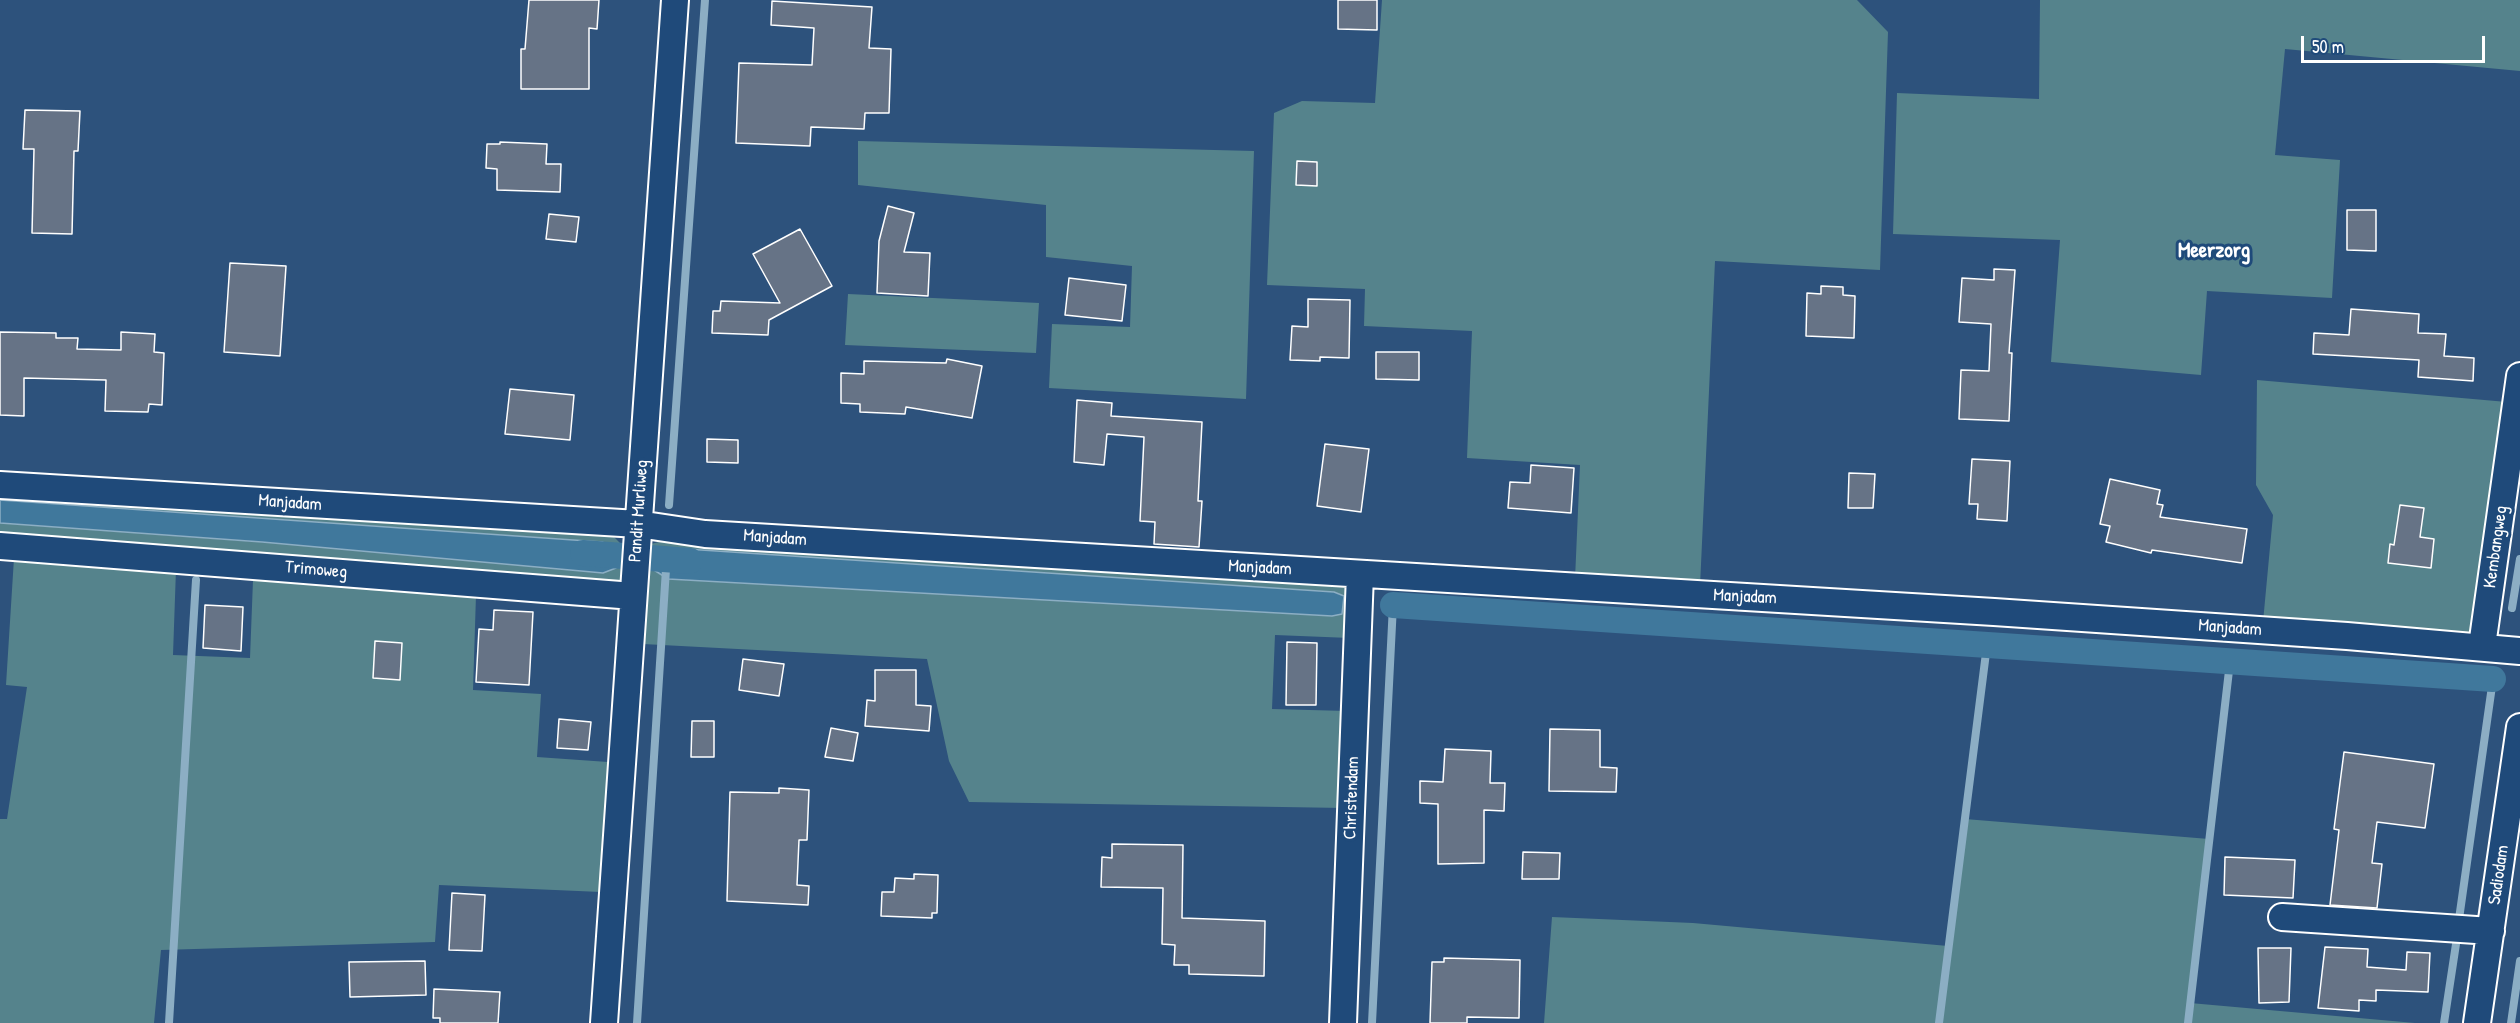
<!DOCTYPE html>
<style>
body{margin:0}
#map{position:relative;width:2520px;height:1023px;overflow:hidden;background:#2d527c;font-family:"Patrick Hand",sans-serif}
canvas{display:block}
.scale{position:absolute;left:2301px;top:36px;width:184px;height:27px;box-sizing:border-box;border:3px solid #fff;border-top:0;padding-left:8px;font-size:18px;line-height:21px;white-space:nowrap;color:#fff;-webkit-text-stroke:4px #1f4a7a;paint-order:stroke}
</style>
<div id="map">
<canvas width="2520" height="1023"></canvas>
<div class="scale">50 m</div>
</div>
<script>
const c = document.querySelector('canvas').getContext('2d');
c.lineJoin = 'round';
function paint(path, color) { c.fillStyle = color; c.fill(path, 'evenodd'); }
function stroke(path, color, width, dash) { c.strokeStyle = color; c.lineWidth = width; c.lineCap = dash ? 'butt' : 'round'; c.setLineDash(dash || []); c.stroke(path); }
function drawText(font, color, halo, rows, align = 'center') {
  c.font = font + ' "Patrick Hand",sans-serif'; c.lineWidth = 6; c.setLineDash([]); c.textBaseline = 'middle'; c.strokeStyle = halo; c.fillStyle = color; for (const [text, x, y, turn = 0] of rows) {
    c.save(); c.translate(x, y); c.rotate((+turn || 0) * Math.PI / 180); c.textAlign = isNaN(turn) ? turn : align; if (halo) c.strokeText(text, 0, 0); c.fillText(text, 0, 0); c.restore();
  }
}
paint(new Path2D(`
 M 1382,0 L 1857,0 L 1888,32 L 1880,270 L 1715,261 L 1700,586 L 1575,579 L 1580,465 L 1467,458 L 1472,331 L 1364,326 L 1365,289 L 1267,285 L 1274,113 L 1302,101 L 1375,103 Z
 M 2040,0 L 2520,0 L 2520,71 L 2285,49 L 2275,155 L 2340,160 L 2332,298 L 2207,291 L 2201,375 L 2051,362 L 2060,240 L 1893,234 L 1897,93 L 2039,99 Z
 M 858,141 L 1254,151 L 1246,399 L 1049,388 L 1052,324 L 1130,327 L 1132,266 L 1046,257 L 1046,205 L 858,185 Z
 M 848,294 L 1039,303 L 1036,353 L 845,345 Z
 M 2257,380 L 2507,402 L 2473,634 L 2460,638 L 2263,622 L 2273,515 L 2256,485 Z
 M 0,494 L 609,532 L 625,548 L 623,575 L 618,583 L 0,537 L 0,523 L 615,568 L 617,548 L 602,542 L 0,500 Z
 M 670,539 L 1341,582 L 1352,591 L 1350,638 L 1275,635 L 1272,709 L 1347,711 L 1344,808 L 969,802 L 949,761 L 927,659 L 643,644 L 647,552 L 651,544 ZM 671,548 L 1334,592 L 1344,596 L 1332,616 L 668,579 L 654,570 L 656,550 Z
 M 14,558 L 176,569 L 173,655 L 250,658 L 253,580 L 476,595 L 473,690 L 541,694 L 537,757 L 608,762 L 601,892 L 439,885 L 435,942 L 161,950 L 154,1023 L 0,1023 L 0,819 L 7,819 L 27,687 L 6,685 Z
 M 1965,819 L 2209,839 L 2190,1003 L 2415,1023 L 1544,1023 L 1552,917 L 1693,923 L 1948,946 Z`), '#55838c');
const water = new Path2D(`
 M 0,500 L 602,542 L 617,548 L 616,568 L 603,573 L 262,542 L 0,523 Z
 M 671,548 L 1334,592 L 1344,596 L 1342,614 L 1332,616 L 668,579 L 654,570 L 656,549 Z`);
paint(water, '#40789c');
stroke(water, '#8caec4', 1.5);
stroke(new Path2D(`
 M 669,505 L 705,0
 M 2512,608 L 2520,559
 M 2459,919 L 2493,679
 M 169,1023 L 196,580
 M 637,1023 L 666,569
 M 1372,1023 L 1393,605
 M 1939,1023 L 1987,645
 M 2188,1023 L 2230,662
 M 2444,1023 L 2456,944
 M 2511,1023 L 2520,961`), '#8caec4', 8);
stroke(new Path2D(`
 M 583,553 L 690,561
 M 1393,605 L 2493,679`), '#40789c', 26);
const building = new Path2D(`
 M 529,0 L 599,0 L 597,29 L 589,28 L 589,89 L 521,89 L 521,49 L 525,49 Z
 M 1338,0 L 1377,0 L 1377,30 L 1338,29 Z
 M 772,1 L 872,7 L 869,48 L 891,49 L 889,113 L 865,113 L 864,129 L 811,127 L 810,146 L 736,143 L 739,63 L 812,65 L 814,28 L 771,25 Z
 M 25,110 L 80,111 L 78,151 L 74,151 L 72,234 L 32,233 L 34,149 L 23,149 Z
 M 500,142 L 547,144 L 546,164 L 561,164 L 560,192 L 497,190 L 497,169 L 486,168 L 487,144 L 500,144 Z
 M 1297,161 L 1317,162 L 1317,186 L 1296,185 Z
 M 888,206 L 914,213 L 904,252 L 930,253 L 928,296 L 877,293 L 879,241 Z
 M 2347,210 L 2376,210 L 2376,251 L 2347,250 Z
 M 549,214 L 579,217 L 576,242 L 546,239 Z
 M 800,229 L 832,286 L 769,320 L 768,335 L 712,333 L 713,311 L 720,311 L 721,301 L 780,303 L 753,254 Z
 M 230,263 L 286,266 L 280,356 L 224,352 Z
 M 1994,269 L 2015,270 L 2009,353 L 2012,353 L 2009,421 L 1959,419 L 1961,370 L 1989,371 L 1991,324 L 1959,322 L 1962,278 L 1994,280 Z
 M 1069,278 L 1126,285 L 1122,321 L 1065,315 Z
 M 1821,286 L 1843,287 L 1843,295 L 1855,296 L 1854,338 L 1806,336 L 1807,293 L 1821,294 Z
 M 1308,299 L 1350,300 L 1349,358 L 1320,357 L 1320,361 L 1290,360 L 1292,326 L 1308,327 Z
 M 2351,309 L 2419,314 L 2418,333 L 2446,334 L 2444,356 L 2474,358 L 2473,381 L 2418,377 L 2419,360 L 2313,354 L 2314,333 L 2349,335 Z
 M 0,332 L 56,333 L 56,338 L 78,338 L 77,349 L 121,350 L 121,332 L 155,334 L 154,352 L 164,353 L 162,405 L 149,404 L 148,412 L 105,411 L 106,380 L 24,378 L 24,416 L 0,415 Z
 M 1376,352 L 1419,352 L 1419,380 L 1376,379 Z
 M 947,359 L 982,366 L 972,418 L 906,407 L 905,414 L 860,412 L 860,404 L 841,403 L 841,373 L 864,374 L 864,361 L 946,363 Z
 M 510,389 L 574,395 L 570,440 L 505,434 Z
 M 1077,400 L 1112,403 L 1111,416 L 1202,422 L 1198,501 L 1202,501 L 1199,547 L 1154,544 L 1155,522 L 1140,521 L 1144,437 L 1107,434 L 1104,465 L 1074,462 Z
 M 707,439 L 738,440 L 738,463 L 707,462 Z
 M 1325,444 L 1369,449 L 1361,512 L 1317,506 Z
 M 1972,459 L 2010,461 L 2007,521 L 1977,519 L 1978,504 L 1969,504 Z
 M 1531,465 L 1574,468 L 1571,513 L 1508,508 L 1510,482 L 1530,483 Z
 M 1849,473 L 1875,474 L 1873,508 L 1848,508 Z
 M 2110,479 L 2160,490 L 2157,504 L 2163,505 L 2160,517 L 2247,529 L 2242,563 L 2152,550 L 2151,553 L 2106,542 L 2110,526 L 2100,524 Z
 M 2400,505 L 2424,508 L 2420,537 L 2434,539 L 2431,568 L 2388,563 L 2390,544 L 2394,545 Z
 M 205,605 L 243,607 L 241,651 L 203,648 Z
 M 494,610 L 533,612 L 529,685 L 476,682 L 479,629 L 493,630 Z
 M 375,641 L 402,643 L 400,680 L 373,678 Z
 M 1287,642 L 1317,643 L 1316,705 L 1286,705 Z
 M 743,659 L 784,664 L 779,696 L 739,690 Z
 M 875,670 L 916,670 L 916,705 L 931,706 L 929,731 L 865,726 L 867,700 L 875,701 Z
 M 559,719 L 591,722 L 588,750 L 557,748 Z
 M 692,721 L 714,721 L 714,757 L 691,757 Z
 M 831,728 L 858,733 L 853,761 L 825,757 Z
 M 1550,729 L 1600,730 L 1600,767 L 1617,768 L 1616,792 L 1549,791 Z
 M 1445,749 L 1491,751 L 1490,783 L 1505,783 L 1504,811 L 1484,810 L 1484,863 L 1438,864 L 1438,804 L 1420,803 L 1420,781 L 1443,782 Z
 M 2344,752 L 2434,764 L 2425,828 L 2377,822 L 2372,863 L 2382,864 L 2377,908 L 2330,905 L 2339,830 L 2334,829 Z
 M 779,788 L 809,790 L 807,840 L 799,840 L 797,885 L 809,886 L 808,905 L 727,901 L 730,792 L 779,793 Z
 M 1112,844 L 1183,845 L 1182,918 L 1265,921 L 1264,976 L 1189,974 L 1189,965 L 1174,965 L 1175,945 L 1162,944 L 1163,888 L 1101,887 L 1102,857 L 1112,858 Z
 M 1523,852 L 1560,853 L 1559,879 L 1522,879 Z
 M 2225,857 L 2295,860 L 2293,898 L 2224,895 Z
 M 914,874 L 938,875 L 937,913 L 932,913 L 932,918 L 881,916 L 882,892 L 894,892 L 895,878 L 914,879 Z
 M 452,893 L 485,895 L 482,951 L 449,950 Z
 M 2325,947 L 2368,949 L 2367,967 L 2406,970 L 2407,952 L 2430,953 L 2428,992 L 2376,990 L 2376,1001 L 2359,1000 L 2359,1011 L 2318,1008 Z
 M 2258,948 L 2291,948 L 2289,1002 L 2259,1003 Z
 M 1444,958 L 1520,960 L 1519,1018 L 1467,1017 L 1467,1023 L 1430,1023 L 1432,962 L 1444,962 Z
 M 425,961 L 426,995 L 350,997 L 349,962 Z
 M 434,989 L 500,992 L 498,1023 L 440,1023 L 440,1018 L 433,1018 Z`);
paint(building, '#667386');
stroke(building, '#fff', 1.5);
const minor = new Path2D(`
 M 0,485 L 638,524 L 705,534 L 1994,612 L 2347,636 L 2520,651
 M 0,546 L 633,596
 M 2482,646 L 2520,376
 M 2282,917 L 2491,931
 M 604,1023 L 675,0
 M 1343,1023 L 1360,574
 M 2477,1023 L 2520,727`);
stroke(minor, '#fff', 30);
stroke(minor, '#1f4a7a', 26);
drawText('18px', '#fff', '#1f4a7a', [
 ["Manjadam",290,503,4],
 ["Pandit Murliweg",639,511,-86],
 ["Manjadam",775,538,4],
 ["Kembangweg",2496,547,-82],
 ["Manjadam",1260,568,3],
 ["Trimoweg",316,570,5],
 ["Manjadam",1745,597,3],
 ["Manjadam",2230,628,4],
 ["Christendam",1352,798,-88],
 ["Sadiodam",2499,875,-82]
]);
drawText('bold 21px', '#fff', '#1f4a7a', [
 ["Meerzorg",2214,251]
]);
</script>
